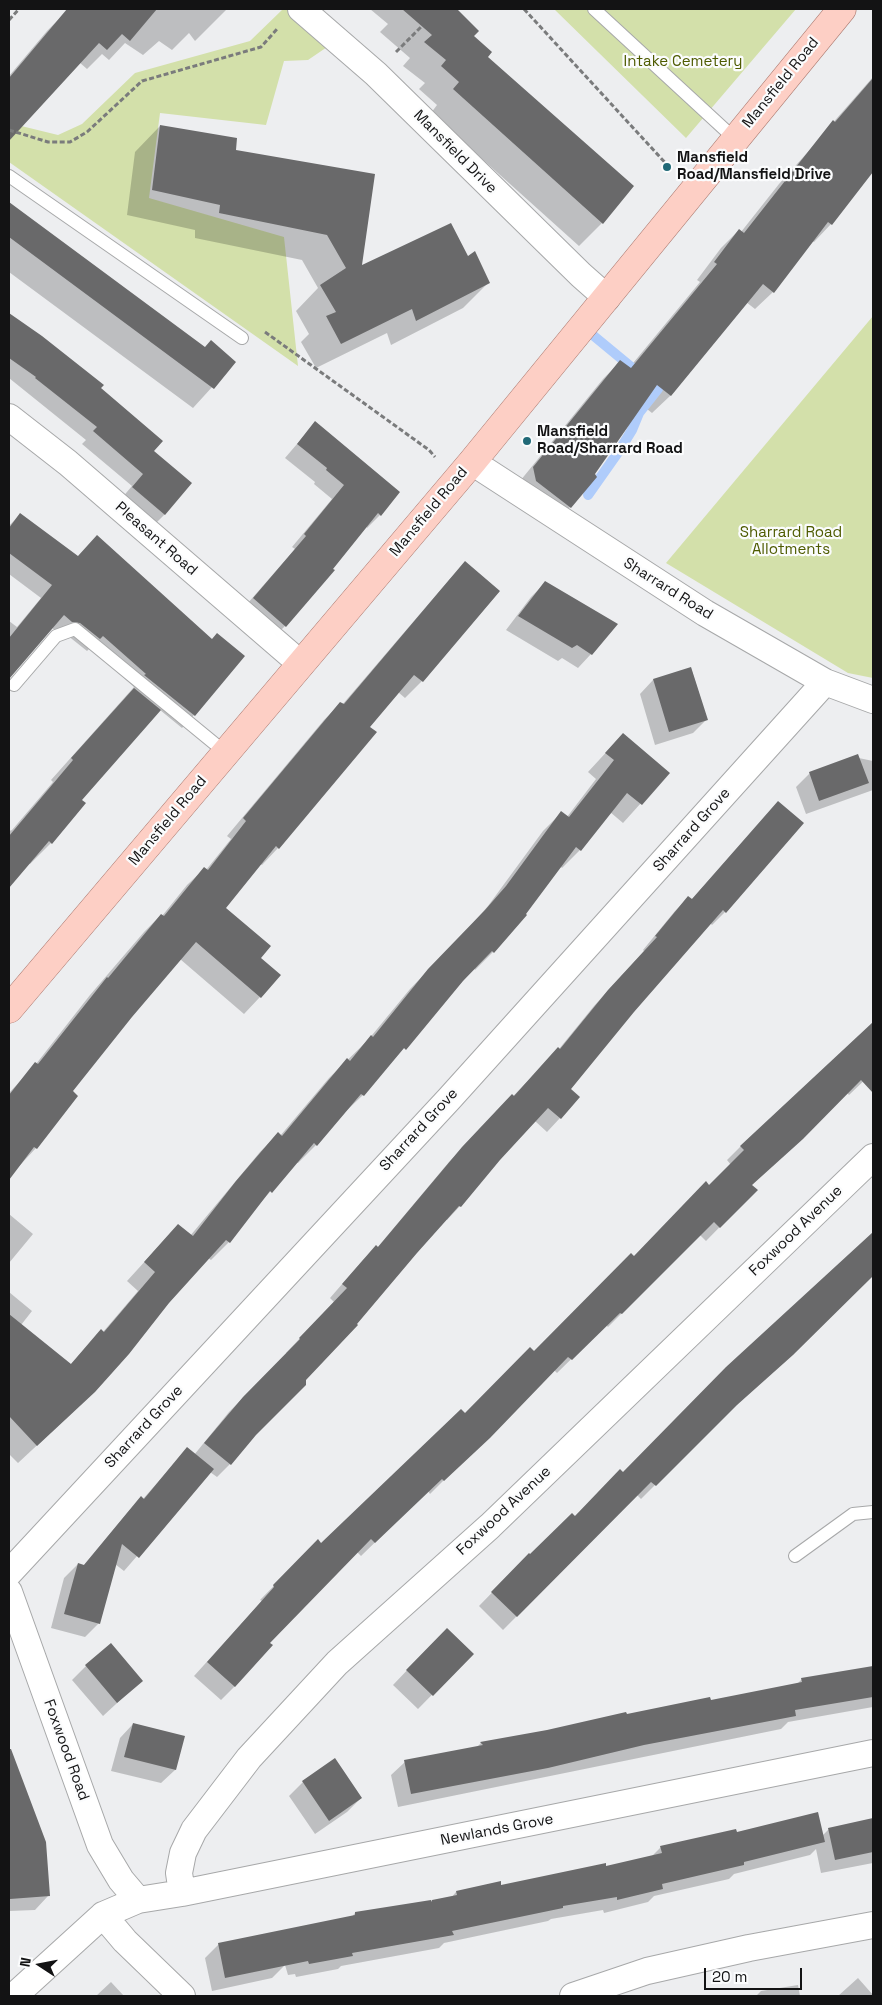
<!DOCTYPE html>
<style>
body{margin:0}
#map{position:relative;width:882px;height:2005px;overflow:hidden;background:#edeef0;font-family:"Space Grotesk",sans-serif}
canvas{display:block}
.frame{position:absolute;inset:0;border:10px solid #131314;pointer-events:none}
.north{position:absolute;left:15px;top:1940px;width:50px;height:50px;-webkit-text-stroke:4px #fbfcfd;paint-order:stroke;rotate:281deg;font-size:14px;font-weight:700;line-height:20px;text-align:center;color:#131314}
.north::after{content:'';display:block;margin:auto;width:18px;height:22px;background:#131314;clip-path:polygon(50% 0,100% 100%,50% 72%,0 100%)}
.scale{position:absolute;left:704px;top:1968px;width:98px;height:22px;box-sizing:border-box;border:2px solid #131314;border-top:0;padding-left:6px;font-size:15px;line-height:18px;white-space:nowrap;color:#131314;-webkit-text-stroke:4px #fbfcfd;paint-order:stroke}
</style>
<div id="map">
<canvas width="882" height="2005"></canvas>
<div class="frame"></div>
<div class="north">N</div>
<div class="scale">20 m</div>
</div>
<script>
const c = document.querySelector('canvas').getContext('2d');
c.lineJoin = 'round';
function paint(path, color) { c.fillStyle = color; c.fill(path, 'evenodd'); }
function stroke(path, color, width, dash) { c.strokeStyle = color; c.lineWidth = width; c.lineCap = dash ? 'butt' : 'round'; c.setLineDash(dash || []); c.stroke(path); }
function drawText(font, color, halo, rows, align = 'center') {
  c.font = font + ' "Space Grotesk",sans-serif'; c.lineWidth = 4.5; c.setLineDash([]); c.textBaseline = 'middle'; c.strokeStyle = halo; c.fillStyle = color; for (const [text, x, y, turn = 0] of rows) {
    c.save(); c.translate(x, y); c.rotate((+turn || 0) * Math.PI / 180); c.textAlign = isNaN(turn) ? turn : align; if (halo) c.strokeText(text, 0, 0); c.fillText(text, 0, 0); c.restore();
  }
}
paint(new Path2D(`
 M 283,9 L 297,9 L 333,43 L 308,60 L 284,61 L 266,125 L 160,113 L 149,198 L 284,237 L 298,366 L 9,162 L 9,123 L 58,135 L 82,124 L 135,73 L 250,41 Z
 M 554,9 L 796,9 L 686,138 Z
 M 873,316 L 873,678 L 848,673 L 666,563 Z`), '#d3e0aa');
paint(new Path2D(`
 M 79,9 L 227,9 L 195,41 L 189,33 L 172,50 L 159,41 L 143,55 L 125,43 L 109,60 L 102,54 L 87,69 L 79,62 L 9,138 L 9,76 L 47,31 L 67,11 L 71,17 Z
 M 370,9 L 455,9 L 477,31 L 473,36 L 486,57 L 633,186 L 602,223 L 579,246 L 431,113 L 437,105 L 419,89 L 425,83 L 403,66 L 410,58 L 380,32 L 388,24 Z
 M 873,77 L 873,147 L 830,126 Z
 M 160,126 L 235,151 L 374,175 L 361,267 L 467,258 L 488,283 L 463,308 L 391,345 L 387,333 L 316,368 L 301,342 L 309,334 L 296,311 L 318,288 L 302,260 L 195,238 L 195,230 L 127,215 L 135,152 Z
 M 824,134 L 831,224 L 814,242 L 812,241 L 773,292 L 755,309 L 746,302 L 670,396 L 652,413 L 642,405 L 570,507 L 553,525 L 516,486 L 603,379 L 620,362 L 629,368 L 700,282 L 697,280 L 721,248 L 739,230 L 741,232 L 779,184 Z
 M 9,204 L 204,349 L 234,363 L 193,408 L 9,272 Z
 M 9,316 L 41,337 L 99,388 L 152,451 L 165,514 L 153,526 L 121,499 L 132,486 L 82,444 L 86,440 L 9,378 Z
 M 315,423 L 380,515 L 367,528 L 366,526 L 285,626 L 272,639 L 241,611 L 295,549 L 292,547 L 332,499 L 314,484 L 315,482 L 285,458 Z
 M 20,514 L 194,715 L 182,728 L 160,710 L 80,800 L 51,843 L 30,864 L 29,863 L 9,886 L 9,831 L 12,830 L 53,782 L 51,780 L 134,687 L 90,648 L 87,651 L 67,635 L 59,634 L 51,627 L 9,677 L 9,621 L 17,627 L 41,598 L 9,574 L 9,526 Z
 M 465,563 L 499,592 L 422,681 L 405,698 L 398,692 L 369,727 L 278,848 L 262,865 L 260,864 L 225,908 L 260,997 L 244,1014 L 180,959 L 131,1016 L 71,1092 L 76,1096 L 36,1148 L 9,1177 L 9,1093 L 36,1064 L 90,995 L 144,932 L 161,915 L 162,916 L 187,885 L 204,869 L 206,870 L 231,839 L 227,836 L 324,720 L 341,703 L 342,705 L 449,580 Z
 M 545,583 L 591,654 L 578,668 L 562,658 L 558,661 L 506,630 L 531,597 Z
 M 691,668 L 707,719 L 693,733 L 655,745 L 640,694 L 653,680 Z
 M 623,734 L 668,773 L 623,823 L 610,812 L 580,850 L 562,868 L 560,866 L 493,952 L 475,970 L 474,968 L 363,1095 L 344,1113 L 316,1145 L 298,1163 L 296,1162 L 255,1209 L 229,1242 L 211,1260 L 208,1258 L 75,1410 L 18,1463 L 9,1454 L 9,1292 L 32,1311 L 21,1325 L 70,1365 L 101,1331 L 103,1332 L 138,1291 L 127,1281 L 178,1225 L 190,1236 L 260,1152 L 278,1134 L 280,1136 L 329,1078 L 368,1040 L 410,989 L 467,930 L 488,906 L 543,831 L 561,813 L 567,817 L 596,779 L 588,772 Z
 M 854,757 L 873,761 L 873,790 L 806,814 L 796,787 L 810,773 Z
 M 778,803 L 725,912 L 712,925 L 710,923 L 633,1011 L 570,1090 L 560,1118 L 547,1132 L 535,1121 L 499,1159 L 460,1206 L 447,1220 L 446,1219 L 254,1434 L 230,1464 L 217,1477 L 210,1472 L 124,1571 L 115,1564 L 99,1623 L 85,1637 L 51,1628 L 64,1578 L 78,1564 L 83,1566 L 128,1512 L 141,1498 L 143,1499 L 187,1449 L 194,1455 L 229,1412 L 287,1354 L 286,1353 L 334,1302 L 330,1298 L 363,1260 L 377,1248 L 449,1162 L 559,1049 L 594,1006 L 644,951 L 643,950 L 675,911 L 688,898 L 691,900 Z
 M 871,1025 L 873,1028 L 873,1072 L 849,1095 L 847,1093 L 751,1185 L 756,1190 L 706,1241 L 700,1235 L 608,1327 L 606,1325 L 557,1373 L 554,1370 L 430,1494 L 428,1491 L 361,1556 L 357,1552 L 268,1643 L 235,1686 L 221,1700 L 194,1676 L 262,1601 L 260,1600 L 318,1541 L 321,1544 L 534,1353 L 709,1186 L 731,1165 L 727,1160 L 740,1147 Z
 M 9,1214 L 33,1234 L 9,1263 Z
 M 873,1234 L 873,1276 L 777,1368 L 723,1417 L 641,1499 L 637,1495 L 503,1630 L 479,1606 L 516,1568 L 623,1474 Z
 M 433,1643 L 472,1654 L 418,1709 L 393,1685 Z
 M 86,1666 L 141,1681 L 103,1716 L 72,1680 Z
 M 873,1667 L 873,1707 L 788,1722 L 781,1729 L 398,1807 L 391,1775 L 405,1762 L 477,1747 L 481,1743 L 710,1702 L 797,1684 L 802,1679 Z
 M 133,1724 L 183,1737 L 175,1770 L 161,1783 L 111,1771 L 120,1738 Z
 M 12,1757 L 48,1896 L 35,1910 L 9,1911 L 9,1758 Z
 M 303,1782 L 361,1798 L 347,1812 L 315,1834 L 289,1796 Z
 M 873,1819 L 873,1863 L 821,1873 L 816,1849 L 810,1855 L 734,1874 L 729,1879 L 654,1896 L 648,1902 L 604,1913 L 603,1910 L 551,1919 L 548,1921 L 444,1943 L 439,1948 L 341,1966 L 338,1969 L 296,1977 L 295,1974 L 288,1975 L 285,1965 L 272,1978 L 212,1991 L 205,1958 L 219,1944 L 351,1918 L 355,1913 L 431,1902 L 451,1898 L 456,1892 L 500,1886 L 605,1868 L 651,1857 L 661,1847 L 736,1833 L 822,1836 L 828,1830 Z
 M 858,1978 L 873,1995 L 872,1996 L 838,1996 Z
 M 111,1982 L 124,1996 L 96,1996 Z
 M 798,1985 L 800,1996 L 756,1996 L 761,1991 Z`), '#0003');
stroke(new Path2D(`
 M 588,495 L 619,451 L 632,430 L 639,413 L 658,389 L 589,332`), '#afccfb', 10);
paint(new Path2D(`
 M 67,9 L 157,9 L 130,41 L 122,34 L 107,50 L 99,43 L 9,141 L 9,78 Z
 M 402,9 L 457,9 L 479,31 L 474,36 L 492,52 L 488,57 L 634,186 L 603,224 L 453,89 L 459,82 L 441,66 L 446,60 L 424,42 L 432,35 Z
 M 873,78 L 873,172 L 832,225 L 828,222 L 774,293 L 763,284 L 671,396 L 657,385 L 595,474 L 597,477 L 571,508 L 536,481 L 533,467 L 620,360 L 631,368 L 717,264 L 714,262 L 739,229 L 744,233 L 833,120 L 835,122 Z
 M 160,125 L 237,138 L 236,150 L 375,174 L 362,265 L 451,223 L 468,256 L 475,251 L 490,283 L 416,321 L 412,309 L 341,344 L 326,316 L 336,312 L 320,285 L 346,268 L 327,235 L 219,213 L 220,205 L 152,190 Z
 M 9,202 L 205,347 L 211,340 L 236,362 L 214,389 L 9,237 Z
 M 9,313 L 42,336 L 104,385 L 101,388 L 163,441 L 154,451 L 192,483 L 165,515 L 132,487 L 143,474 L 93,431 L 97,427 L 35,378 L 36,377 L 9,358 Z
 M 315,421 L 400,492 L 381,516 L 378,513 L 333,569 L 335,570 L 286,627 L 253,598 L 306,536 L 304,534 L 344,485 L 326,470 L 327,468 L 297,444 Z
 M 20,513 L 78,556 L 97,535 L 212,639 L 217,633 L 245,656 L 195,716 L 144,675 L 146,674 L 103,636 L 100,639 L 80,623 L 72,622 L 64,615 L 9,679 L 9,638 L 52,585 L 9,553 L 9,528 Z
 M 465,561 L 500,591 L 423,682 L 414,675 L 370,727 L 377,732 L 279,849 L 276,846 L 226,908 L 271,946 L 261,958 L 281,975 L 261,998 L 196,942 L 132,1017 L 73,1091 L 78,1096 L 37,1149 L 34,1147 L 9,1180 L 9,1095 L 35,1062 L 38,1064 L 107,977 L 108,978 L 161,914 L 164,916 L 204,867 L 208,870 L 246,821 L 243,818 L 340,702 L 344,704 Z
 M 545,581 L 618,624 L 592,655 L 577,645 L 572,648 L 518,616 Z
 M 691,667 L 708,720 L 669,732 L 653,679 Z
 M 134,688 L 161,710 L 82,800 L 86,803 L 52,844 L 49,841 L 9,888 L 9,836 L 73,760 L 71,758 Z
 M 623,733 L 670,773 L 642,805 L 627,793 L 581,851 L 576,847 L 526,914 L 527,915 L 494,953 L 492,951 L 463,981 L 406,1050 L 404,1048 L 364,1096 L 361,1094 L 317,1146 L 314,1143 L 272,1193 L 270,1191 L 230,1243 L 226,1240 L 169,1303 L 129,1354 L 95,1392 L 37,1446 L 9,1416 L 9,1314 L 71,1364 L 101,1329 L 104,1332 L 155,1272 L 144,1262 L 178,1224 L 193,1236 L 236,1181 L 278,1132 L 282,1136 L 347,1058 L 350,1061 L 371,1035 L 373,1037 L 428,969 L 485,910 L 506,886 L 561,811 L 569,817 L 614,760 L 605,753 Z
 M 858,754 L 869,783 L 819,801 L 809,772 Z
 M 778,801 L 804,823 L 726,913 L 723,910 L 634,1012 L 571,1089 L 580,1097 L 561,1119 L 548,1108 L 500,1160 L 461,1207 L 459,1206 L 417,1253 L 357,1324 L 358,1325 L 306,1380 L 306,1385 L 256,1435 L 231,1465 L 204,1443 L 243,1397 L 300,1339 L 299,1338 L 347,1288 L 342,1284 L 376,1245 L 378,1247 L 462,1147 L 512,1094 L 514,1096 L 558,1047 L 560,1049 L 608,990 L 657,937 L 655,936 L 688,896 L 692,899 Z
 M 873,1022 L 873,1093 L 861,1080 L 803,1139 L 752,1185 L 758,1190 L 720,1228 L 714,1222 L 622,1314 L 620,1313 L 572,1360 L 568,1357 L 490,1438 L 444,1481 L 442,1479 L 375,1543 L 371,1539 L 270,1643 L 273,1645 L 235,1687 L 207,1662 L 274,1587 L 273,1585 L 318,1539 L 321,1543 L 461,1409 L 465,1413 L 530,1347 L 534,1351 L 631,1253 L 634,1256 L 706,1181 L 709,1185 L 744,1150 L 740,1146 Z
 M 873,1232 L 873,1276 L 793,1355 L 737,1405 L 656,1486 L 651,1482 L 517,1617 L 491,1592 L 529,1553 L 530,1554 L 572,1513 L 575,1516 L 620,1469 L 623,1472 L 726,1367 Z
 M 187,1447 L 214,1469 L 139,1558 L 122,1544 L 100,1624 L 64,1614 L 78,1563 L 84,1565 L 141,1496 L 144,1499 Z
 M 447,1628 L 474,1654 L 433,1696 L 406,1670 Z
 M 111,1643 L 143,1681 L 117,1703 L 85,1665 Z
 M 873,1666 L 873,1697 L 795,1710 L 796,1716 L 644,1745 L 548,1768 L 411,1794 L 404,1760 L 483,1745 L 480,1742 L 547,1730 L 626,1712 L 627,1714 L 710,1697 L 711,1700 L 802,1682 L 801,1678 Z
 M 133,1723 L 185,1736 L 176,1770 L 124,1757 Z
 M 9,1749 L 11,1749 L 46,1842 L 50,1896 L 10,1899 Z
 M 335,1758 L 362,1798 L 329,1821 L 302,1781 Z
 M 818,1812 L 825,1842 L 744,1862 L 744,1865 L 662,1884 L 663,1889 L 617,1900 L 617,1897 L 563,1906 L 563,1908 L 452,1931 L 454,1935 L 352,1953 L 353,1956 L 309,1964 L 308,1961 L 225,1978 L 218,1943 L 355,1915 L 355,1912 L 431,1900 L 432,1902 L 432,1900 L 457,1895 L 456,1891 L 501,1881 L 501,1885 L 606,1863 L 606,1866 L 662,1853 L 660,1846 L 736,1829 L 737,1832 Z
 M 873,1818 L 873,1852 L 835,1860 L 828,1828 Z`), '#69696a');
const lane = new Path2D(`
 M 594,9 L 735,139
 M 9,176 L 242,338
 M 14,685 L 56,636 L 75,629 L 226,753
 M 795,1556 L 853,1514 L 873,1512`);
const street = new Path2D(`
 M 301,9 L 376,74 L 581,275 L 607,298
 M 9,417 L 68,463 L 301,664
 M 472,462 L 705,613 L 825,682 L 873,700
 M 9,1573 L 449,1099 L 825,682
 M 9,1592 L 100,1845 L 121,1880 L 138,1900
 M 182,1893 L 179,1873 L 183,1853 L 194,1830 L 249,1758 L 337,1663 L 490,1526 L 873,1157
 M 103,1915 L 125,1941 L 182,1996
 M 14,1996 L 103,1915 L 138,1900 L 182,1893 L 873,1753
 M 573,1996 L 647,1971 L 749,1948 L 873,1925`);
const primary = new Path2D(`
 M 9,1009 L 472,462 L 842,9`);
stroke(lane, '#a7a8a9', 14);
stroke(street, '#a7a8a9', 28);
stroke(primary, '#aa786e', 29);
stroke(new Path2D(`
 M 524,9 L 670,168
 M 9,20 L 19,9
 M 396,52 L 422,26
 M 9,130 L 48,142 L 70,142 L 87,132 L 142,81 L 261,47 L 278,28
 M 265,332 L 429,450 L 435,457`), '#7a7b7c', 3, [5, 2.5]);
stroke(lane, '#fff', 12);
stroke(street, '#fff', 26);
stroke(primary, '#fdcfc5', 28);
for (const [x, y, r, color] of [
 [667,167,5,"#216977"],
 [527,441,5,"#216977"]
]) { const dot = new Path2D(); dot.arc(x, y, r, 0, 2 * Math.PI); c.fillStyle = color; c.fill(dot); stroke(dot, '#fbfcfd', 2); }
drawText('15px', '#4e5b01', '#fbfcfd', [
 ["Intake Cemetery",683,62],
 ["Sharrard Road",791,533],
 ["Allotments",791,550]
]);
drawText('15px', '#131314', '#fbfcfd', [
 ["Mansfield Road",781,83,-51],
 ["Mansfield Drive",455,152,45],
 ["Mansfield Road",429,512,-50],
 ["Pleasant Road",156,539,41],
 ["Sharrard Road",668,589,32],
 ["Mansfield Road",168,821,-50],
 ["Sharrard Grove",692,830,-48],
 ["Sharrard Grove",419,1130,-47],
 ["Foxwood Avenue",796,1231,-44],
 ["Sharrard Grove",144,1427,-47],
 ["Foxwood Avenue",504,1511,-43],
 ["Foxwood Road",66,1750,70],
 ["Newlands Grove",497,1830,-11]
]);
drawText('bold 15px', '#131314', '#fbfcfd', [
 ["Mansfield",677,158],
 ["Road/Mansfield Drive",677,175],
 ["Mansfield",537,432],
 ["Road/Sharrard Road",537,449]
], 'left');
</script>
